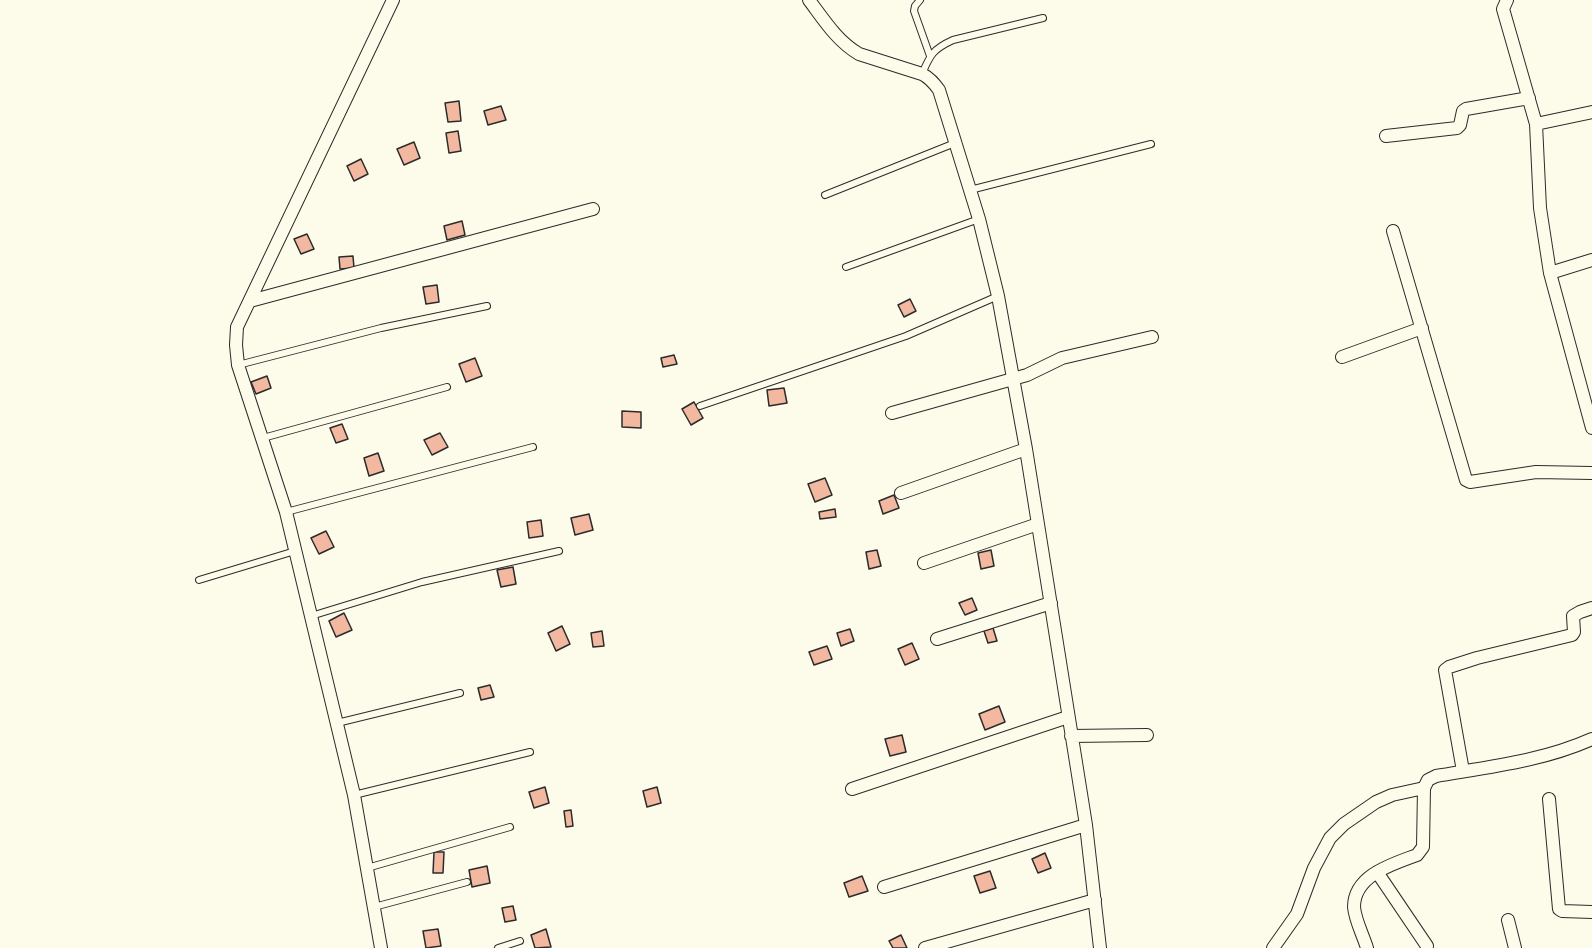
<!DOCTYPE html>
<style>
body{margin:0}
canvas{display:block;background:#fdfbea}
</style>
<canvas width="1592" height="948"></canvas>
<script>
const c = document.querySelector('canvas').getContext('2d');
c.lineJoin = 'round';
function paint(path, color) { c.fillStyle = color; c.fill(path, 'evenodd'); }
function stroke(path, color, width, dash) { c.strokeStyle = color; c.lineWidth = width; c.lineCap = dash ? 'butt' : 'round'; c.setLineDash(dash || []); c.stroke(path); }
const building = new Path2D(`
 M 459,101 L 461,121 L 448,122 L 445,103 Z
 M 501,106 L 506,120 L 488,125 L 484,111 Z
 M 458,131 L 461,151 L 449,153 L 446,133 Z
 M 414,142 L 420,158 L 404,165 L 397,149 Z
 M 361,159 L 368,174 L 354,181 L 347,166 Z
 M 462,221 L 465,235 L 447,240 L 444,226 Z
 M 307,234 L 314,249 L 301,254 L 294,239 Z
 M 353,256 L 354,268 L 340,269 L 339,257 Z
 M 437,285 L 439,302 L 426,304 L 423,287 Z
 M 910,299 L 916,311 L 904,317 L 898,305 Z
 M 674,355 L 677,364 L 663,367 L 661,358 Z
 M 475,358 L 482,376 L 466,382 L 459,364 Z
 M 267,376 L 271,388 L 256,394 L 251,382 Z
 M 784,388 L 787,403 L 769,406 L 767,390 Z
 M 694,402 L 703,418 L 691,425 L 682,409 Z
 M 622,411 L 641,412 L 641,428 L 622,427 Z
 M 342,424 L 348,439 L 336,443 L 330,428 Z
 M 440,433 L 448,447 L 432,455 L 424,440 Z
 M 378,453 L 384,471 L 369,476 L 364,458 Z
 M 825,478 L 832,495 L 815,502 L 808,484 Z
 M 894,495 L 899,508 L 883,514 L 879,501 Z
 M 835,509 L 836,517 L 820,519 L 819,512 Z
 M 589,514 L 593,530 L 575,535 L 571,518 Z
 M 541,520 L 543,536 L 529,538 L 527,522 Z
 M 326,531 L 334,547 L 319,554 L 311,538 Z
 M 877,550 L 881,566 L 869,569 L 866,552 Z
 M 991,550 L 994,566 L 981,569 L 978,553 Z
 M 513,567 L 516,584 L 501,587 L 497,570 Z
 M 972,598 L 977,610 L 965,615 L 959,603 Z
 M 344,613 L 352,630 L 336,637 L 329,621 Z
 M 562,626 L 570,644 L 556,651 L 548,633 Z
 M 993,628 L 997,641 L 988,643 L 984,631 Z
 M 850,629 L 854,641 L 841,646 L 837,633 Z
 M 602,631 L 604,646 L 593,647 L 591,633 Z
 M 912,643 L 919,659 L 905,665 L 898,649 Z
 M 827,646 L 832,659 L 814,665 L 809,652 Z
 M 490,685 L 494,697 L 481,700 L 478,688 Z
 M 999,706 L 1005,722 L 985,730 L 979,714 Z
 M 902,735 L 906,752 L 890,756 L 885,739 Z
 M 545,787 L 549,803 L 534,808 L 529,792 Z
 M 657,787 L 661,803 L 647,807 L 643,791 Z
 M 571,810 L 573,826 L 566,827 L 564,811 Z
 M 434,852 L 444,852 L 443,873 L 433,873 Z
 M 1045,853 L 1051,868 L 1038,873 L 1032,859 Z
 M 487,866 L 490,883 L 472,887 L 469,870 Z
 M 990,871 L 996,888 L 980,893 L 974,876 Z
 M 862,876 L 868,891 L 849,897 L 844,883 Z
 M 513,906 L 516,920 L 505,922 L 502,908 Z
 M 438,929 L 441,946 L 426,948 L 423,931 Z
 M 546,929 L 551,947 L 535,948 L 531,935 Z
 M 901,935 L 907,948 L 893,948 L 889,941 Z`);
paint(building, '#f2b8a0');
stroke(building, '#2b2b2b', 1.5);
const lane = new Path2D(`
 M 920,0 L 915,6 L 914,11 L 930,56
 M 922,74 C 930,55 933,49 953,40 L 1043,18
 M 970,190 L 1151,144
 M 825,195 L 955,143
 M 846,267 L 979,219
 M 238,365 L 381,328 L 487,306
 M 700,406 L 906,336 L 998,296
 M 263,438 L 447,387
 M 286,512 L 533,447
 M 199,580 L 295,551
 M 311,616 L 422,582 L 559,551
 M 337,723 L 460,693
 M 354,795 L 530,752
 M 367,868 L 510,827
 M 374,907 L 467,882
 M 498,948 L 520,941`);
const street = new Path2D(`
 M 809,0 C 824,20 837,41 859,54 L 922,74 C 930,78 934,83 939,90 L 979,219 L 998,296 L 1026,449 L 1086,825 L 1100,948
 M 1507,0 L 1503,9 L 1536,124 L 1540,208 L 1550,273 L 1592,428
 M 1536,124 L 1592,112
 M 1386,136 L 1457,128 L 1460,125 L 1463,111 L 1466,109 L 1529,98
 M 1393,231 L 1466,480 L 1470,482 L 1536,472 L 1592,473
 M 1550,273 L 1592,260
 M 250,301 L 593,209
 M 1342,357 L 1422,328
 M 892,413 L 1027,375 L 1062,358 L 1152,337
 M 901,493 L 1026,449
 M 924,563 L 1038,524
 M 937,639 L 1051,603
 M 1071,736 L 1147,735
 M 1463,771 L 1445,670 L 1449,667 L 1477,658 L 1572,635 L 1574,632 L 1573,616 L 1580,612 L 1592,608
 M 852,789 L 1068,717
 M 1549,799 L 1559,909 L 1562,911 L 1592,912
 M 1377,872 L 1427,946
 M 884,887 L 1086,825
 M 1508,920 L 1515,948
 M 381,948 L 354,795 L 311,616 L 286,512 L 238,365 L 236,345 L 237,327 L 393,0
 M 925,948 L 1095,900
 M 1273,948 L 1297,914 L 1314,868 L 1330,838 L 1344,824 L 1376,802 L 1392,795 L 1424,788
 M 1367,948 C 1363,935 1355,920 1354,907 C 1354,875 1393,864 1417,855 L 1423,847 L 1424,788 L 1428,780 L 1436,776 C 1489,767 1543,761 1592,739`);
stroke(lane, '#2b2b2b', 8);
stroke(street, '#2b2b2b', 14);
stroke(lane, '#fdfbea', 6);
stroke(street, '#fdfbea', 12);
</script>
